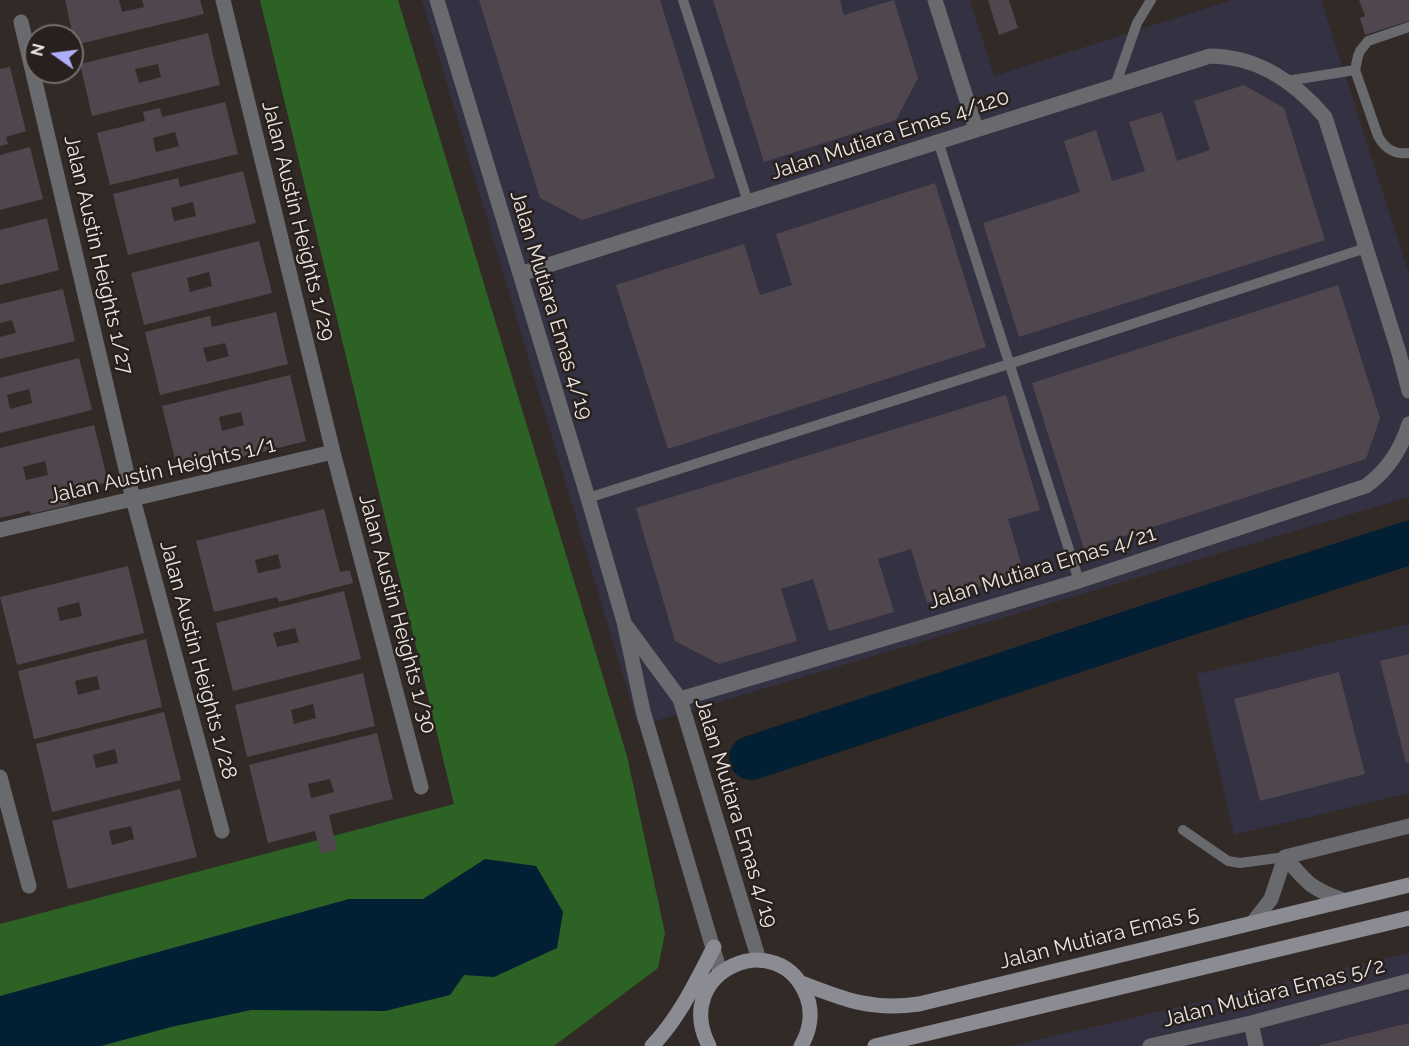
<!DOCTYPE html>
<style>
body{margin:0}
#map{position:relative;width:1409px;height:1046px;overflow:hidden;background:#322a26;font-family:Raleway,sans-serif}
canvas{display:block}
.north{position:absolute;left:24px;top:24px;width:60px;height:60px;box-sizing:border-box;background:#28201c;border:2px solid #766e6b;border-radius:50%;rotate:284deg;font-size:16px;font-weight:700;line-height:24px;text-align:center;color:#eae4e2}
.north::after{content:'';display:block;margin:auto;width:21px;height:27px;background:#b0aefa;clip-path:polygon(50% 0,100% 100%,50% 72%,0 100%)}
</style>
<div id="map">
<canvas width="1409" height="1046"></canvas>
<div class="north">N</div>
</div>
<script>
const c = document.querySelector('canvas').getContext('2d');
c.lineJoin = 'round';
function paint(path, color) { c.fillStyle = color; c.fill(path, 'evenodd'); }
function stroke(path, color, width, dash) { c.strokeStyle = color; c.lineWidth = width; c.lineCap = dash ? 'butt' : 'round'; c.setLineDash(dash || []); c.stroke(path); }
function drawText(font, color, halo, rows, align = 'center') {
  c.font = font + ' Raleway,sans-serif'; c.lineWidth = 5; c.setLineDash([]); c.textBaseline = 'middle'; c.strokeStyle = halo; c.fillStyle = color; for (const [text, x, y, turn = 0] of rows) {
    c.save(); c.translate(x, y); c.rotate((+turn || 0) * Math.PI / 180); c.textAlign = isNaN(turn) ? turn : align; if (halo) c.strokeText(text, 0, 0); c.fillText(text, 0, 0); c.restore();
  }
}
paint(new Path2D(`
 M 422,0 L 970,0 L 994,76 L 1232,0 L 1321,0 L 1409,274 L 1409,497 L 638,726 Z
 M 1409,624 L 1409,793 L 1234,835 L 1197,674 Z
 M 1409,953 L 1409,1046 L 1011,1046 Z`), '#333142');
paint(new Path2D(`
 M 260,0 L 398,0 L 627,756 L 665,933 L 658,968 L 554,1046 L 0,1046 L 0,924 L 454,804 Z`), '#2c6224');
paint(new Path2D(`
 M 485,859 L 536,866 L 563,912 L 557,948 L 494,977 L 464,975 L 450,995 L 385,1011 L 251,1010 L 171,1027 L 101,1046 L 0,1046 L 0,996 L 349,899 L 423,899 Z`), '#031f33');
stroke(new Path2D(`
 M 751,758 L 1165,621 L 1409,543`), '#031f33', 44);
paint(new Path2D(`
 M 65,0 L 119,0 L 122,12 L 144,7 L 142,0 L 200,0 L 204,14 L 75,45 Z
 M 479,0 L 660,0 L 715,178 L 582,220 L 540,198 Z
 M 713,0 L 840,0 L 844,15 L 894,0 L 918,78 L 896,120 L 764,162 Z
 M 988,0 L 1009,0 L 1018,28 L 999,35 Z
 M 1359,0 L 1409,0 L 1409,21 L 1365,35 L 1360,18 L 1365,16 Z
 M 208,33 L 220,85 L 92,116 L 80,64 ZM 158,64 L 161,77 L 139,83 L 135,69 Z
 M 10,67 L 26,131 L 6,137 L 8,144 L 0,146 L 0,69 Z
 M 1244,85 L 1284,108 L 1325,240 L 1019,337 L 983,223 L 1080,192 L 1064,141 L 1096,130 L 1112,181 L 1145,171 L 1129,122 L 1162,112 L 1177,161 L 1210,150 L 1194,101 Z
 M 225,102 L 238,154 L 110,185 L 97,133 L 145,121 L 143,112 L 160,108 L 162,117 ZM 175,132 L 179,146 L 156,152 L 153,138 Z
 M 30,147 L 43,199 L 0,210 L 0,155 Z
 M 243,171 L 256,223 L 128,255 L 113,194 L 178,178 L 180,187 ZM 193,202 L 196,216 L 174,221 L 171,208 Z
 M 935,183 L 986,347 L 668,449 L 616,285 L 744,244 L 760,295 L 792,285 L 776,234 Z
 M 47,218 L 59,270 L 0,285 L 0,230 Z
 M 259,241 L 272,293 L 144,325 L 131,273 ZM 209,272 L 212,286 L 190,292 L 187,278 Z
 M 1338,285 L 1380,418 L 1366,459 L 1084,549 L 1032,383 Z
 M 63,289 L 75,341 L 0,359 L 0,337 L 16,333 L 12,320 L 0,323 L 0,304 Z
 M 276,312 L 288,364 L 160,395 L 145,332 L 210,316 L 212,327 ZM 225,343 L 229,356 L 207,362 L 203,348 Z
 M 79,358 L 92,410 L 0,433 L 0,378 ZM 29,389 L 32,403 L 10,409 L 7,395 Z
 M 290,375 L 306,441 L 242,457 L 240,448 L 176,463 L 162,406 ZM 241,412 L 244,425 L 222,431 L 219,417 Z
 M 1006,395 L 1040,510 L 1008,519 L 1024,573 L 927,603 L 911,549 L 878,559 L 894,612 L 829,631 L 813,579 L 781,589 L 797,641 L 719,664 L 675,641 L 636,508 Z
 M 94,425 L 108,482 L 66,493 L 69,505 L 31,514 L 30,511 L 0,518 L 0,448 ZM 45,461 L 48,475 L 26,480 L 23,467 Z
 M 324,509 L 340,572 L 350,570 L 353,583 L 279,602 L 277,597 L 214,612 L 196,541 ZM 278,554 L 281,568 L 258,573 L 255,560 Z
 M 128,566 L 144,633 L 17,665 L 0,597 ZM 79,602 L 82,616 L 60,621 L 57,608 Z
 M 344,591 L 361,659 L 233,691 L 216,623 ZM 295,628 L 299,642 L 277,647 L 273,633 Z
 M 146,639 L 162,707 L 34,739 L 18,671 ZM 97,676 L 100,689 L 78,695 L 75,681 Z
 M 1409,654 L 1409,762 L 1406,763 L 1380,661 Z
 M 1339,672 L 1365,774 L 1260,801 L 1234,699 Z
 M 363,673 L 375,726 L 247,757 L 235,705 ZM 313,704 L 316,718 L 294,724 L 291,710 Z
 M 164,712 L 181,780 L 52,812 L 36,744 ZM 115,749 L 118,763 L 96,768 L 93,755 Z
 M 377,733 L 393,799 L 329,815 L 337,850 L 321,854 L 315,831 L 268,843 L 249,765 ZM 330,779 L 334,792 L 311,798 L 308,784 Z
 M 180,789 L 197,857 L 68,889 L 52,821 ZM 131,826 L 134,839 L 112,845 L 109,831 Z
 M 1409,1023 L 1409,1046 L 1320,1046 L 1320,1045 Z`), '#4f474d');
stroke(new Path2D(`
 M 683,0 L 748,202
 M 1409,27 L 1368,41 L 1360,51 L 1358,56 L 1355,70 L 1378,136 C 1385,149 1394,155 1409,153
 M 1287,81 L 1355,70
 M 1115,86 L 1137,23 L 1151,0
 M 938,141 L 1079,581
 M 588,498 L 1009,364 L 1366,248
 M 1183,830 L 1228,861 L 1240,863 L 1285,857`), '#696a6e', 10);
stroke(new Path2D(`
 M 223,0 L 333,452 L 421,787
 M 437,0 L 588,498 L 624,622 L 643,711 L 720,972
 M 935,0 L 976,129
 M 21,22 L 133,499 L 222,831
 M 520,274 L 1210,56 C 1257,56 1296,83 1325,117 L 1399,353 L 1409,391
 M 0,530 L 333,452
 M 627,627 L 680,699 L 759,960
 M 680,699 L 1079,581 L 1366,486 C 1388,470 1401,450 1409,424
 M 0,777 L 29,886
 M 1285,857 L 1409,826
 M 1285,857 C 1307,883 1310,888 1343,900
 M 1254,921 L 1271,899 L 1285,857
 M 1251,1023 L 1256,1046
 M 1150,1046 L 1251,1023 L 1409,981`), '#696a6e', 15);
stroke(new Path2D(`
 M 799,982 C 843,999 870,1011 919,1004 L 1409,885
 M 652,1046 C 679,1018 696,982 714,947
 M 709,1046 C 670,970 780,924 807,997 C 813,1013 810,1031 801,1046
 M 875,1046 L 1409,918`), '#8b8c93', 15);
drawText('21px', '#eae4e2', '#28201c', [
 ["Jalan Mutiara Emas 4/120",890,135,-18],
 ["Jalan Austin Heights 1/29",298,221,76],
 ["Jalan Austin Heights 1/27",98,255,77],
 ["Jalan Mutiara Emas 4/19",551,305,73],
 ["Jalan Austin Heights 1/1",162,471,-13],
 ["Jalan Mutiara Emas 4/21",1042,568,-17],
 ["Jalan Austin Heights 1/30",397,614,75],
 ["Jalan Austin Heights 1/28",198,660,75],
 ["Jalan Mutiara Emas 4/19",736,813,73],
 ["Jalan Mutiara Emas 5",1099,938,-14],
 ["Jalan Mutiara Emas 5/2",1274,993,-14]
]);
</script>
